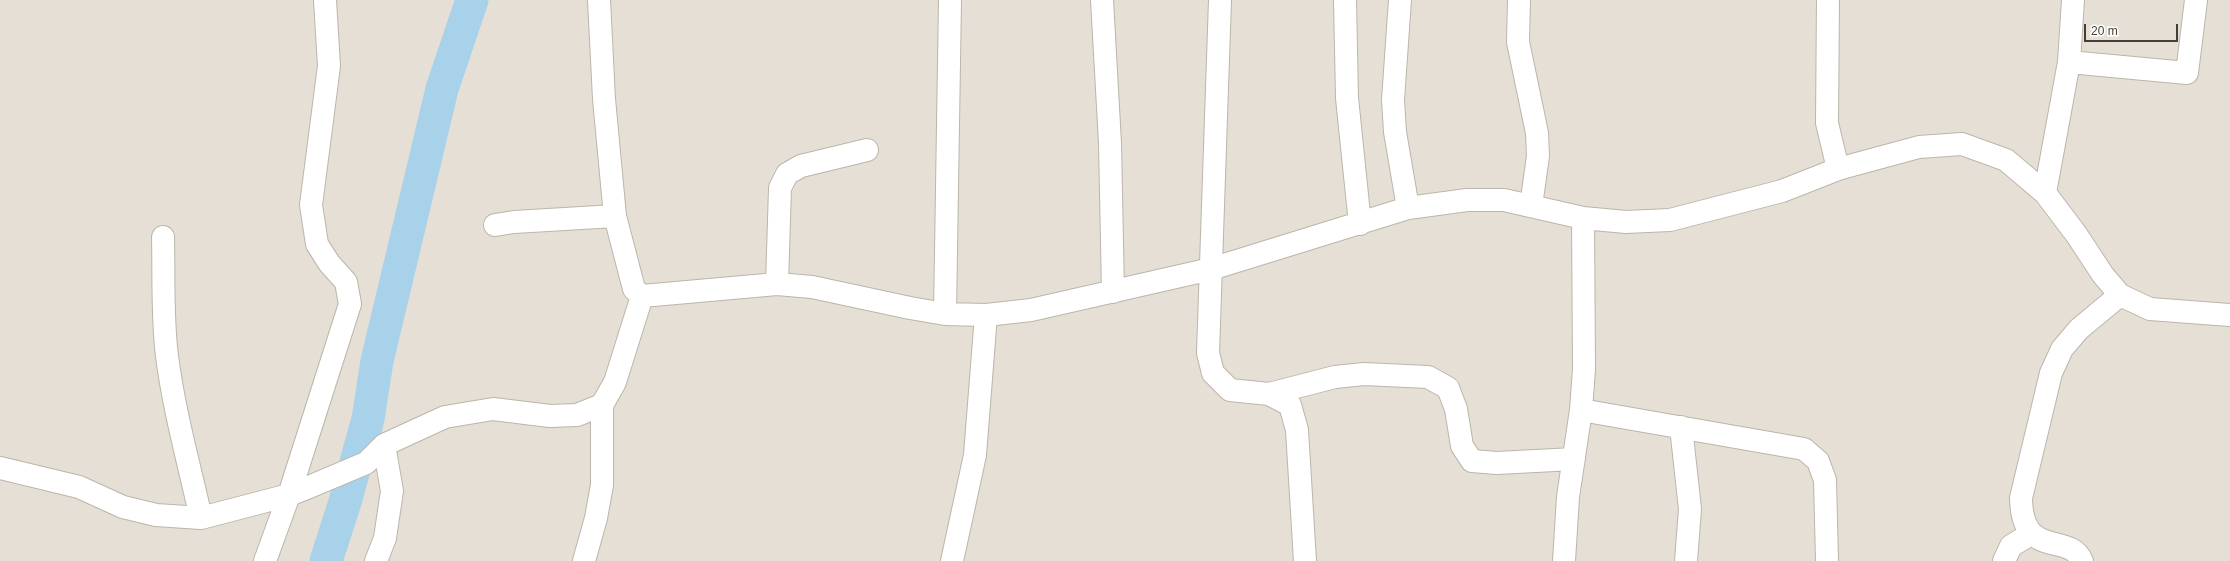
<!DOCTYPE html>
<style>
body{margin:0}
#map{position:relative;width:2230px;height:561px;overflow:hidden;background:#f2eee7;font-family:Arial,sans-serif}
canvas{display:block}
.scale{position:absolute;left:2084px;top:24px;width:94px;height:18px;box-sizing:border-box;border:2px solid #443e36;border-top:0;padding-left:5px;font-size:12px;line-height:14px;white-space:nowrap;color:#443e36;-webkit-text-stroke:3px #fff;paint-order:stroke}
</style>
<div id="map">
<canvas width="2230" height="561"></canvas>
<div class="scale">20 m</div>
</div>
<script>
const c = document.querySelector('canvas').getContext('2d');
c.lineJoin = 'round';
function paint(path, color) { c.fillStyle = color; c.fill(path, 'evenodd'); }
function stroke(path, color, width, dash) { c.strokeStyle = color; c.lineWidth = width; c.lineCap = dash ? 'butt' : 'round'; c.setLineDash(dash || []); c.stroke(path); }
paint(new Path2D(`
 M 0,0 L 2230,0 L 2230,561 L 0,561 Z`), '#e5dfd5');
stroke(new Path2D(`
 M 326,561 L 345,502 L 368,419 L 377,361 L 442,89 L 472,0`), '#a8d2e9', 33);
const minor = new Path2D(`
 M 599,0 L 604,99 L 615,216 L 634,289 L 642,296 L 777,284 L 812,287 L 910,308 L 945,314 L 986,315 L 1031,310 L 1211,269 L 1408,208 L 1467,200 L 1504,200 L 1583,218 L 1626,222 L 1670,220 L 1782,191 L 1838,169 L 1919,147 L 1962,144 L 2006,160 L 2045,193 L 2076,234 L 2103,275 L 2120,295 L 2150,309 L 2230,315
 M 1102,0 L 1110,143 L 1113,292
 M 1220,0 L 1208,353 L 1213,373 L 1230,390 L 1269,394 L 1290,405 L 1297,430 L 1305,561
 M 1345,0 L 1347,98 L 1360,224
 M 1400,0 L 1393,100 L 1395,132 L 1408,208
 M 1519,0 L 1518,42 L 1537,133 L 1538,156 L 1531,206
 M 1828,0 L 1827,123 L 1838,169
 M 2069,62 L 2073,0
 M 2045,193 L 2069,62 L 2187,73 L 2196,0
 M 495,225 L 514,222 L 615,216
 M 163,237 C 164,277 162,317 167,356 C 174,411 189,464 201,518
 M 777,284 L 780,188 L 787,174 L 801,166 L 867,150
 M 945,314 L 950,0
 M 1269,394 L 1335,377 L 1364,374 L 1428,377 L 1448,388 L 1456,409 L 1462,446 L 1472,461 L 1497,463 L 1574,459
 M 1581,410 L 1804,449 L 1818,461 L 1825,480 L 1827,561
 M 1681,427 L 1690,509 L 1686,561
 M 0,468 L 79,487 L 123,507 L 156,515 L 201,518 L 289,495 L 309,487 L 366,463 L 384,445 L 445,417 L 493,409 L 550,416 L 577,415 L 602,405 L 615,382 L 642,296
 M 265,561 L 289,495 L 350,304 L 346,282 L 329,263 L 317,244 L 311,205 L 329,66 L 325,0
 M 376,561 L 385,538 L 392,491 L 384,445
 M 584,561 L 596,518 L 602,485 L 602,405
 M 952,561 L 975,455 L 986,315
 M 1564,561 L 1568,497 L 1581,410 L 1584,369 L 1583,218
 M 2004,561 L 2011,546 L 2029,535
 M 2082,561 C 2069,531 2022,561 2021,498 L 2051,373 L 2062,349 L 2079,329 L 2120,295`);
stroke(minor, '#bcb5aa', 24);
stroke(minor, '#fff', 22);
</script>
